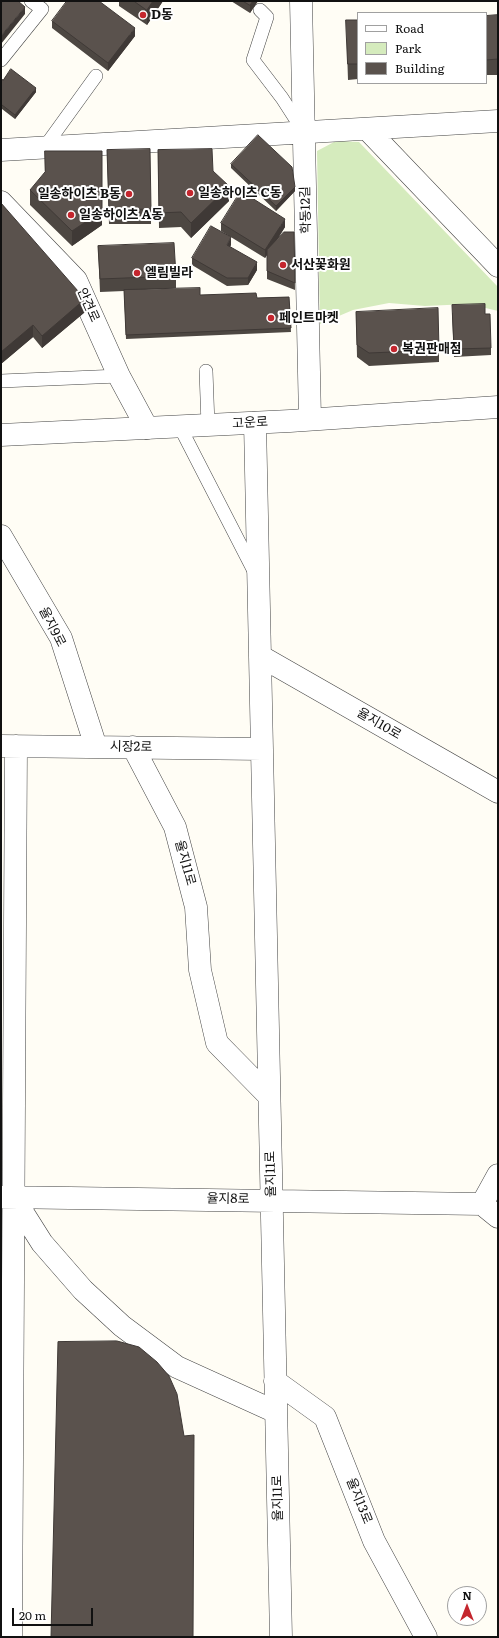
<!DOCTYPE html>
<meta charset="utf-8">
<style>
body{margin:0}
#map{position:relative;width:499px;height:1638px;overflow:hidden;background:#fffdf5;font-family:Literata,serif}
canvas{display:block}
.frame{position:absolute;inset:0;border:2px solid #111;pointer-events:none}
.legend{position:absolute;left:357px;top:12px;width:130px;height:72px;box-sizing:border-box;background:#fff;border:1px solid #a0a0a0;margin:0;padding:5px 7px;list-style:none;font-size:12px;color:#111}
.legend li{display:flex;align-items:center;gap:8px;height:20px}
.legend b{width:20px;border:1px solid #a0a0a0}
.north{position:absolute;left:447px;top:1586px;width:40px;height:40px;box-sizing:border-box;background:#fff;border:1px solid #a0a0a0;border-radius:50%;rotate:0deg;font-size:11px;font-weight:700;line-height:16px;text-align:center;color:#111}
.north::after{content:'';display:block;margin:auto;width:14px;height:18px;background:#c4262e;clip-path:polygon(50% 0,100% 100%,50% 72%,0 100%)}
.scale{position:absolute;left:12px;top:1608px;width:81px;height:18px;box-sizing:border-box;border:2px solid #111;border-top:0;padding-left:5px;font-size:12px;line-height:14px;white-space:nowrap;color:#111;-webkit-text-stroke:3px #fff;paint-order:stroke}
</style>
<div id="map">
<canvas width="499" height="1638"></canvas>
<div class="frame"></div>
<ul class="legend">
<li><b style="height:5px;background:#fff"></b>Road</li>
<li><b style="height:11px;background:#d5ebbd"></b>Park</li>
<li><b style="height:11px;background:#5a524d"></b>Building</li>
</ul>
<div class="north">N</div>
<div class="scale">20 m</div>
</div>
<script>
const c = document.querySelector('canvas').getContext('2d');
c.lineJoin = 'round';
function paint(path, color) { c.fillStyle = color; c.fill(path, 'evenodd'); }
function stroke(path, color, width, dash) { c.strokeStyle = color; c.lineWidth = width; c.lineCap = dash ? 'butt' : 'round'; c.setLineDash(dash || []); c.stroke(path); }
function drawText(font, color, halo, rows, align = 'center') {
  c.font = font + ' Literata,"Noto Sans KR",serif'; c.lineWidth = 4; c.setLineDash([]); c.textBaseline = 'middle'; c.strokeStyle = halo; c.fillStyle = color; for (const [text, x, y, turn = 0] of rows) {
    c.save(); c.translate(x, y); c.rotate((+turn || 0) * Math.PI / 180); c.textAlign = isNaN(turn) ? turn : align; if (halo) c.strokeText(text, 0, 0); c.fillText(text, 0, 0); c.restore();
  }
}
paint(new Path2D(`
 M 336,141 L 359,142 L 498,287 L 498,311 L 469,304 L 425,306 L 389,303 L 353,310 L 320,324 L 317,151 Z`), '#d5ebbd');
const service = new Path2D(`
 M 260,10 L 267,17 L 253,60 L 282,98 L 302,129
 M 1,60 L 42,9 L 31,1
 M 44,148 L 96,76
 M 206,371 L 208,425
 M 1,381 L 119,376
 M 180,427 L 255,573`);
const minor = new Path2D(`
 M 301,1 L 310,419
 M 367,129 L 498,266
 M 1,150 L 498,121
 M 1,202 L 76,280 L 119,376 L 147,428
 M 255,423 L 281,1637
 M 1,536 L 61,638 L 96,747
 M 260,656 L 498,792
 M 1,746 L 262,749
 M 133,747 L 175,827 L 196,907 L 200,970 L 217,1043 L 269,1096
 M 1,1197 L 482,1204 L 498,1217
 M 13,1197 L 42,1243 L 83,1290 L 122,1326 L 177,1367 L 276,1412
 M 482,1204 L 498,1175
 M 275,1381 L 325,1417 L 374,1541 L 426,1637
 M 11,1637 L 16,746`);
const tertiary = new Path2D(`
 M 1,435 L 290,421 L 498,407`);
stroke(service, '#444', 14);
stroke(minor, '#444', 23);
stroke(tertiary, '#444', 23);
stroke(service, '#fff', 13);
stroke(minor, '#fff', 22);
stroke(tertiary, '#fff', 22);
paint(new Path2D(`
 M 119,1 L 163,1 L 147,25 L 119,6 Z
 M 231,1 L 258,1 L 250,13 Z
 M 498,15 L 498,75 L 486,75 L 486,16 Z
 M 346,20 L 358,20 L 358,79 L 348,80 Z
 M 52,21 L 135,36 L 108,71 L 52,28 Z
 M 1,79 L 3,80 L 36,92 L 15,119 L 2,109 L 1,111 Z
 M 107,150 L 151,209 L 151,224 L 109,224 Z
 M 158,150 L 213,171 L 229,201 L 191,238 L 181,227 L 159,228 Z
 M 231,164 L 295,191 L 276,211 L 231,168 Z
 M 30,190 L 102,225 L 72,246 L 30,205 Z
 M 1,203 L 85,312 L 42,348 L 33,337 L 1,364 Z
 M 221,223 L 285,227 L 277,240 L 294,232 L 295,290 L 267,279 L 267,255 L 265,258 L 221,231 Z
 M 231,245 L 230,247 L 257,270 L 248,285 L 227,286 L 192,265 L 192,258 Z
 M 98,246 L 176,276 L 176,288 L 145,290 L 200,295 L 257,298 L 289,297 L 291,332 L 126,339 L 124,291 L 100,292 Z
 M 356,312 L 439,350 L 439,362 L 369,366 L 357,357 Z
 M 452,313 L 485,314 L 491,348 L 491,355 L 454,357 Z`), '#4d4742');
paint(new Path2D(`
 M 153,1 L 163,1 L 147,25 L 147,10 Z
 M 253,1 L 258,1 L 250,13 L 250,5 Z
 M 25,7 L 25,14 L 1,44 L 1,36 Z
 M 135,28 L 135,36 L 108,71 L 108,63 Z
 M 36,88 L 36,92 L 15,119 L 15,115 Z
 M 229,186 L 229,201 L 191,238 L 191,223 Z
 M 295,187 L 295,191 L 276,211 L 276,206 Z
 M 102,211 L 102,225 L 72,246 L 72,231 Z
 M 285,219 L 285,227 L 265,258 L 265,250 Z
 M 231,237 L 231,245 L 227,252 L 227,245 Z
 M 257,262 L 257,270 L 248,285 L 248,278 Z
 M 85,299 L 85,312 L 42,348 L 42,336 Z
 M 33,325 L 33,337 L 1,364 L 1,352 Z`), '#3f3936');
const building = new Path2D(`
 M 1,1 L 18,1 L 25,7 L 1,36 Z
 M 67,1 L 99,1 L 135,28 L 108,63 L 52,21 Z
 M 134,1 L 153,1 L 147,10 Z
 M 243,1 L 253,1 L 250,5 Z
 M 498,15 L 498,59 L 486,60 L 486,16 Z
 M 346,20 L 358,20 L 358,64 L 348,64 Z
 M 11,69 L 36,88 L 15,115 L 2,105 L 1,107 L 1,79 L 3,80 Z
 M 258,135 L 292,167 L 295,187 L 276,206 L 231,164 Z
 M 150,149 L 151,209 L 109,210 L 107,150 Z
 M 212,149 L 213,171 L 229,186 L 191,223 L 181,212 L 159,213 L 158,150 Z
 M 45,151 L 102,151 L 102,211 L 72,231 L 30,190 L 45,172 Z
 M 241,191 L 285,219 L 265,250 L 221,223 Z
 M 1,203 L 85,299 L 42,336 L 33,325 L 1,352 Z
 M 211,226 L 231,237 L 227,245 L 257,262 L 248,278 L 227,278 L 192,258 Z
 M 284,232 L 294,232 L 295,283 L 267,271 L 267,250 Z
 M 174,243 L 176,276 L 100,279 L 98,246 Z
 M 200,288 L 200,295 L 256,293 L 257,298 L 289,297 L 291,328 L 126,335 L 124,290 Z
 M 485,304 L 485,314 L 490,314 L 491,348 L 454,349 L 452,305 Z
 M 438,308 L 439,350 L 369,353 L 357,345 L 356,312 Z
 M 117,1341 L 139,1347 L 157,1362 L 169,1376 L 177,1394 L 184,1436 L 194,1435 L 193,1637 L 51,1637 L 58,1342 Z`);
paint(building, '#5a524d');
stroke(building, '#3f3936', 1);
for (const [x, y, r, color] of [
 [143,15,4,"#c4262e"],
 [190,193,4,"#c4262e"],
 [129,194,4,"#c4262e"],
 [71,215,4,"#c4262e"],
 [283,265,4,"#c4262e"],
 [137,273,4,"#c4262e"],
 [271,318,4,"#c4262e"],
 [394,349,4,"#c4262e"]
]) { const dot = new Path2D(); dot.arc(x, y, r, 0, 2 * Math.PI); c.fillStyle = color; c.fill(dot); stroke(dot, '#fff', 1.5); }
drawText('bold 13px', '#111', '#fff', [
 ["D동",151,15],
 ["일송하이츠 C동",198,193],
 ["일송하이츠 B동",121,194,"right"],
 ["일송하이츠 A동",79,215],
 ["서산꽃화원",291,265],
 ["엘림빌라",145,273],
 ["페인트마켓",279,318],
 ["복권판매점",402,349]
], 'left');
drawText('13px', '#111', '#fff', [
 ["학동12길",306,210,-91],
 ["안견로",88,305,66],
 ["고운로",250,423,-3],
 ["율지9로",52,627,63],
 ["율지10로",379,724,30],
 ["시장2로",131,747,1],
 ["율지11로",185,863,75],
 ["율지11로",271,1174,-91],
 ["율지8로",228,1199,1],
 ["율지11로",278,1498,-91],
 ["율지13로",359,1501,68]
]);
</script>
